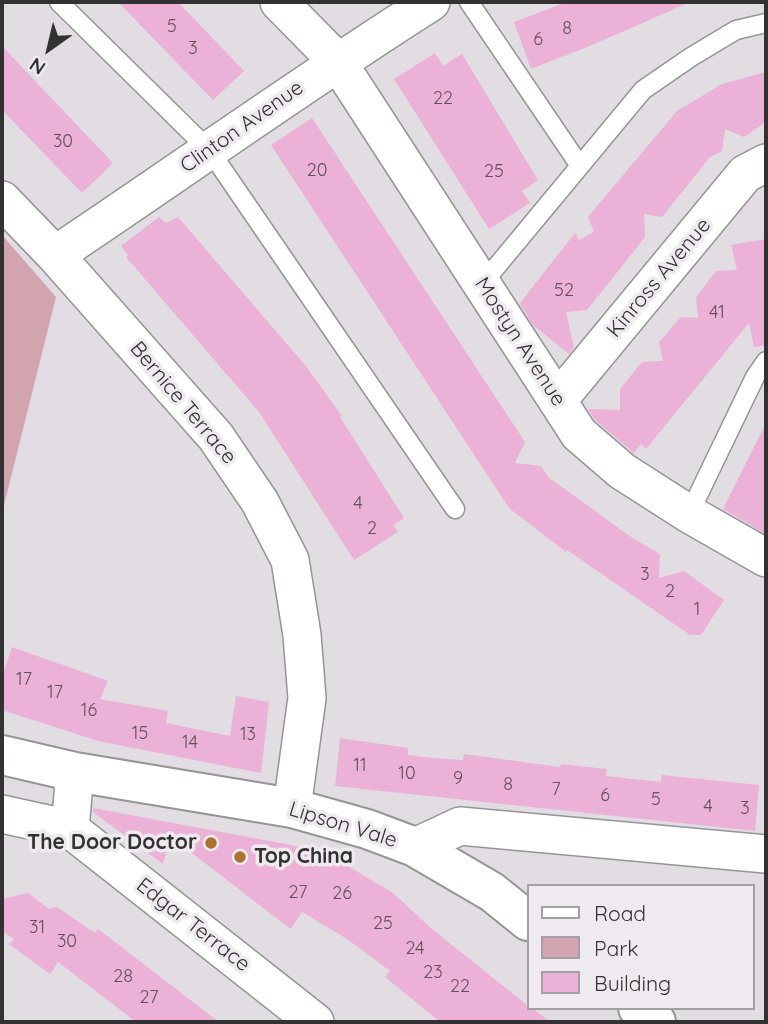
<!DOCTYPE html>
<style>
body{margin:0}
#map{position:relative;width:768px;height:1024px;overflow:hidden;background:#e1dde2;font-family:Quicksand,sans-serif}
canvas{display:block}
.frame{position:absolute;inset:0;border:4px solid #333133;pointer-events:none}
.legend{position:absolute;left:527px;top:884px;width:228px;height:126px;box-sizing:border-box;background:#eeeaef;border:2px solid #a3a0a4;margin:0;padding:9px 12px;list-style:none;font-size:21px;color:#333133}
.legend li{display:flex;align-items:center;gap:14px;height:35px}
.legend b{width:35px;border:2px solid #a3a0a4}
.north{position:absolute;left:14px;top:14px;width:70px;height:70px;-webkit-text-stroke:5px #eeeaef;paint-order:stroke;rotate:214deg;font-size:19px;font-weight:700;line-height:28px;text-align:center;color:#333133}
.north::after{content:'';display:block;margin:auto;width:24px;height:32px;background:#333133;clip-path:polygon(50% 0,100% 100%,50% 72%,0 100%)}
</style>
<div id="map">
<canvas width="768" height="1024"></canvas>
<div class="frame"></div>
<ul class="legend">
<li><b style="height:9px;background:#fff"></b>Road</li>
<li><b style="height:19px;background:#d2a4af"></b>Park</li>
<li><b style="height:19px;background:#ecb1d6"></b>Building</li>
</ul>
<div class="north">N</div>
</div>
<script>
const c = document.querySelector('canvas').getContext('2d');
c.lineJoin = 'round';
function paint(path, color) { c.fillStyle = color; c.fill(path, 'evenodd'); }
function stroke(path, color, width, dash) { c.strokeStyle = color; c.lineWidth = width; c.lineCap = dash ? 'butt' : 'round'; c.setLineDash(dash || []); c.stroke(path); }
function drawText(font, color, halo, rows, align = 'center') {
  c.font = font + ' Quicksand,sans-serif'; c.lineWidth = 7; c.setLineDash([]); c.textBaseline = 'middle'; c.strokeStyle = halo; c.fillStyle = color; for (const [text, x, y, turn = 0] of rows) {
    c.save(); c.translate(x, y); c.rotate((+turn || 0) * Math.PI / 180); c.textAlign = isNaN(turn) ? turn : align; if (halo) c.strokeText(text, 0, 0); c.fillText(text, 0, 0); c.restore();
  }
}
paint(new Path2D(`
 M 2,235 L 56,297 L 2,513 Z`), '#d2a4af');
paint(new Path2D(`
 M 118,2 L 178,2 L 244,71 L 213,100 Z
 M 567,2 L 690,2 L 597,43 L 531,69 L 514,22 Z
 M 2,46 L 113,163 L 82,193 L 2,110 Z
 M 435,53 L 443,66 L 462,54 L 538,180 L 522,191 L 530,203 L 489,229 L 394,79 Z
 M 766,72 L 766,122 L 744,137 L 725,129 L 722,151 L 710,157 L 662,217 L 644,214 L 645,237 L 615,275 L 587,310 L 566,312 L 574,348 L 569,354 L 533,325 L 520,304 L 527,294 L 575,233 L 579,240 L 594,232 L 588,217 L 677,111 L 722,84 Z
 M 312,118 L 525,442 L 515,463 L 541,466 L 548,477 L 631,537 L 660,554 L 659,578 L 684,571 L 724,600 L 701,635 L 690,635 L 567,550 L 566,552 L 509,508 L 271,145 Z
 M 159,217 L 166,223 L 178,217 L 305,365 L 342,416 L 340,417 L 404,518 L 393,525 L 398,532 L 354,560 L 259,412 L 126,257 L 128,255 L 121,246 Z
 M 766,239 L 766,345 L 754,347 L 749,323 L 646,449 L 641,444 L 634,453 L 595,420 L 588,409 L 620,410 L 620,389 L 642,362 L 663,361 L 659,342 L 681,317 L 698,318 L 696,297 L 716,271 L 737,270 L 731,245 Z
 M 766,423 L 766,534 L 723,509 Z
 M 12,647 L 108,681 L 100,699 L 168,711 L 166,723 L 230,736 L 236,696 L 269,702 L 261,773 L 98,741 L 2,710 L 2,677 Z
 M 340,738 L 408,748 L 408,755 L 434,758 L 463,760 L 464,754 L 560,767 L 561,764 L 607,769 L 606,776 L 661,782 L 662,775 L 759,785 L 755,831 L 335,786 Z
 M 93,808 L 323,851 L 393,893 L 432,929 L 528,1006 L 528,1008 L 532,1008 L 550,1022 L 440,1022 L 385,977 L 390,971 L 347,939 L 302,912 L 291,929 L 289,928 L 170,836 L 163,864 L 93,812 Z
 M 28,893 L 49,909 L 57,907 L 95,933 L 98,929 L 219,1022 L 136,1022 L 58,962 L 50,974 L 9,944 L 14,939 L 2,931 L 2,899 Z`), '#ecb1d6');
const lane = new Path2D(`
 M 59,2 L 210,151 L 455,509
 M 469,2 L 580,166
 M 482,284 L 643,90 L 691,57 L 736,30 L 766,23
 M 689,514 L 755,377 L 766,361`);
const street = new Path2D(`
 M 279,2 L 337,61 L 579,434 L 622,471 L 689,514 L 766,558
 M 2,200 L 55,255 L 216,437 L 260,502 L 290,560 L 302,635 L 307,698 L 292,808
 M 55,255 C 181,171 303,83 431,2
 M 558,400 L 745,174 L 766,163
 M 2,814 L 70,829 L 315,1022
 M 70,829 L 75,772
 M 415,847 L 460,826 L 766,854`);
const secondary = new Path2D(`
 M 2,755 L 75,772 L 292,808 L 367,829 L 415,847 L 492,892 L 528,921
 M 638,1008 L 656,1022`);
stroke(lane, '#979498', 21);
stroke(street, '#979498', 40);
stroke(secondary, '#979498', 42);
stroke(lane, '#fff', 18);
stroke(street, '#fff', 37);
stroke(secondary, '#fff', 38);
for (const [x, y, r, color] of [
 [211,843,7,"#ab7230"],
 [240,857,7,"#ab7230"]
]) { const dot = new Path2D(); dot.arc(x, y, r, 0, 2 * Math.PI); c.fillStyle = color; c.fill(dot); stroke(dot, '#eeeaef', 2.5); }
drawText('18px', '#61515c', null, [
 ["5",172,27],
 ["8",567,29],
 ["6",538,40],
 ["3",193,49],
 ["22",443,99],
 ["30",63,142],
 ["20",317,171],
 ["25",494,172],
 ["52",564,291],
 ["41",717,313],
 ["4",358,504],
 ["2",372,529],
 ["3",645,575],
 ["2",670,592],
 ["1",697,610],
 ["17",24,680],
 ["17",55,693],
 ["16",89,711],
 ["15",140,734],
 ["13",248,735],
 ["14",190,743],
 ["11",360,766],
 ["10",407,774],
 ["9",458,779],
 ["8",508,785],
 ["7",556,790],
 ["6",605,796],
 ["5",656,800],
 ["4",708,807],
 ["3",745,809],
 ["27",298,893],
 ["26",342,894],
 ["25",383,924],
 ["31",37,928],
 ["30",67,942],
 ["24",415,949],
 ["23",433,973],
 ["28",123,977],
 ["22",460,987],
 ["27",149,998]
]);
drawText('21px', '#333133', '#eeeaef', [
 ["Clinton Avenue",242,127,-35],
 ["Kinross Avenue",659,278,-50],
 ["Mostyn Avenue",520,342,57],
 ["Bernice Terrace",183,403,50],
 ["Lipson Vale",343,825,17],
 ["Edgar Terrace",193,925,38]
]);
drawText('bold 21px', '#333133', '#eeeaef', [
 ["The Door Doctor",197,843],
 ["Top China",254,857,"left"]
], 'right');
</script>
